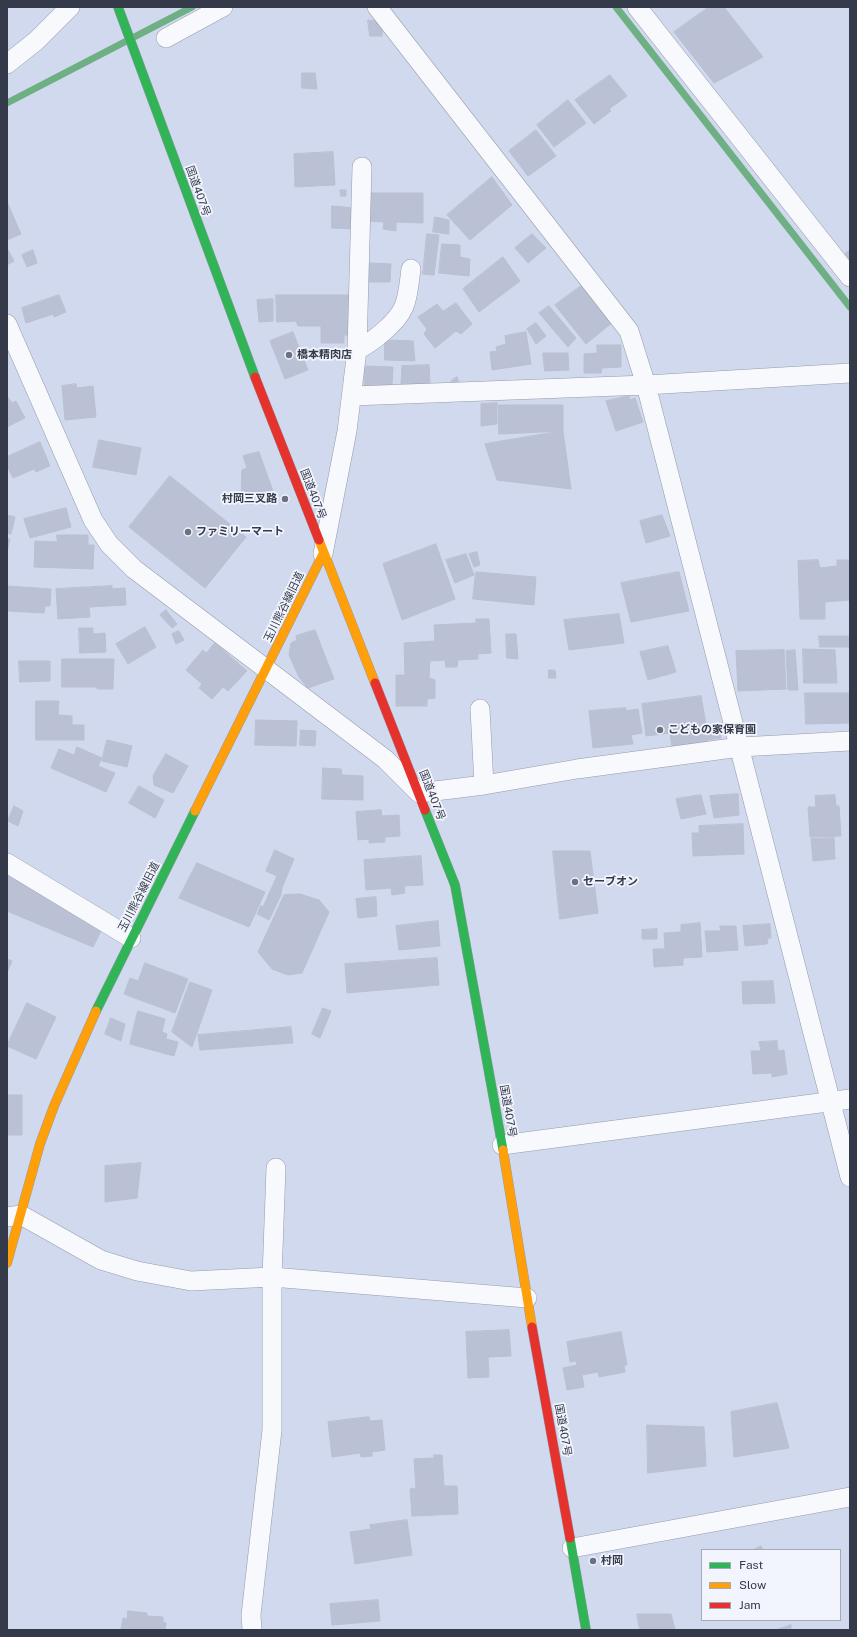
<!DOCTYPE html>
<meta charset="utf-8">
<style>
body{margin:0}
#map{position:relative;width:857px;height:1637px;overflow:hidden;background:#d1d9ee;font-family:"Public Sans",sans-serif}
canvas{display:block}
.frame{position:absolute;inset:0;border:8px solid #343a4a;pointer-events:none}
.legend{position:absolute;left:701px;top:1549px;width:140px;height:72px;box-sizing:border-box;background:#f2f5fd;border:1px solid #a6aab5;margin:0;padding:5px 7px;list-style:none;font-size:12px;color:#343a4a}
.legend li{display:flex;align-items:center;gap:8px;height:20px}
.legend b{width:20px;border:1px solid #a6aab5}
</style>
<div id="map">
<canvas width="857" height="1637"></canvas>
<div class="frame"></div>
<ul class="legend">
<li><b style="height:5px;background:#30b455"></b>Fast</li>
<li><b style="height:5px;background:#ff9f0a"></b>Slow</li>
<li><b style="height:5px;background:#e5322d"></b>Jam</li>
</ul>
</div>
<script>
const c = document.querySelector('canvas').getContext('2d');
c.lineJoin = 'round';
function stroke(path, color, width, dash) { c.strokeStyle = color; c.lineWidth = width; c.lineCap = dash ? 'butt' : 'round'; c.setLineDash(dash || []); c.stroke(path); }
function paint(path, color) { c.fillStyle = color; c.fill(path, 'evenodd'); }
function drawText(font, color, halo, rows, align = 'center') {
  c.font = font + ' "Public Sans","Noto Sans JP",sans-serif'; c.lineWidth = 3.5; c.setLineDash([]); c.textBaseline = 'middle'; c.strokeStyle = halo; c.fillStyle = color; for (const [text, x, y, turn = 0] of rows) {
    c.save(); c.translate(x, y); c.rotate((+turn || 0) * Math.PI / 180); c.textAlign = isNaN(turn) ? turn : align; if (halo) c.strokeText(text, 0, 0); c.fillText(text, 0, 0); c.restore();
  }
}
stroke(new Path2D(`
 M 616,7 L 850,307
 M 7,103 L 192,7`), '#6eaf83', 7);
const building = new Path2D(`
 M 709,7 L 724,7 L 763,57 L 714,83 L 674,32 Z
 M 368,20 L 382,21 L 382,36 L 370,36 Z
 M 302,73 L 315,73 L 317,89 L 302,88 Z
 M 610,75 L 627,96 L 609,109 L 611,111 L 594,124 L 575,100 Z
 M 568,100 L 586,123 L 554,147 L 537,125 Z
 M 536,130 L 556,156 L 528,176 L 509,151 Z
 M 333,152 L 335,185 L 295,187 L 294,154 Z
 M 492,177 L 512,205 L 470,240 L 447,215 Z
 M 340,190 L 346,190 L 346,196 L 341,196 Z
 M 371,193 L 423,193 L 423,223 L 396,222 L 396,231 L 383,229 L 384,222 L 369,221 Z
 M 7,202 L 21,234 L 7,240 Z
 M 332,206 L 354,208 L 354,229 L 332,228 Z
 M 435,217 L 449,220 L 449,234 L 433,232 Z
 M 427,234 L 439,235 L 434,275 L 423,274 Z
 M 532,234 L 546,248 L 528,263 L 515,248 Z
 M 442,244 L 460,245 L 460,257 L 470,259 L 469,276 L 439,273 Z
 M 7,248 L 14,261 L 7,265 Z
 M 33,250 L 37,263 L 27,267 L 22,255 Z
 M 850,250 L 850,260 L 845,254 Z
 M 503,257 L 520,281 L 479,312 L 463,289 Z
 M 369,263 L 391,264 L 390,282 L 368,282 Z
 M 581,286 L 613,322 L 586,344 L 555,305 Z
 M 59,295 L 66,312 L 54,317 L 53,314 L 26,323 L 22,308 Z
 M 276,295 L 350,295 L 353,335 L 344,335 L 344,343 L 321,343 L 321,326 L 298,326 L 296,321 L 277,322 Z
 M 273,299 L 273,321 L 259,322 L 257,300 Z
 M 456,303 L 472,324 L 461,334 L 456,331 L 435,348 L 424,334 L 427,329 L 418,317 L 437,304 L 443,311 Z
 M 549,306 L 576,338 L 568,347 L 539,313 Z
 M 536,323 L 546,336 L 536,344 L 527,329 Z
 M 293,332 L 308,370 L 285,379 L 270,341 Z
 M 526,332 L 531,364 L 492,370 L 490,352 L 497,351 L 496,347 L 506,344 L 505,336 Z
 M 385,340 L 413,341 L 415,361 L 385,360 Z
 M 597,345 L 621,345 L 621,367 L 602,368 L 601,373 L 584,373 L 584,354 L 597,353 Z
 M 543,353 L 568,353 L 569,370 L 545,371 Z
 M 429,365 L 430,384 L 401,384 L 402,366 Z
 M 364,366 L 393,367 L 392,385 L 365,387 Z
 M 457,377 L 460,385 L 454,387 L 451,381 Z
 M 76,384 L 77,388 L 93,386 L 96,417 L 65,420 L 62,386 Z
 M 7,396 L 12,403 L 16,401 L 25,418 L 7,427 Z
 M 629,396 L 630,400 L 635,398 L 643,422 L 616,431 L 606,401 Z
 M 497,403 L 497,424 L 481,426 L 481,404 Z
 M 499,405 L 563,405 L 563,431 L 499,434 Z
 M 563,431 L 571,489 L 497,480 L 485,444 Z
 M 99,440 L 141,448 L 136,475 L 93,467 Z
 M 40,442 L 50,466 L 36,472 L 34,469 L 13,478 L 7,466 L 7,457 Z
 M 259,452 L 273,491 L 241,498 L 242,470 L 247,468 L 243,456 Z
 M 170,476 L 246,537 L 205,588 L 129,527 Z
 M 66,508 L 71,527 L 30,538 L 24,519 Z
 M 7,515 L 15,517 L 11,534 L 7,533 Z
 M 662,515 L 670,536 L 646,543 L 640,521 Z
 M 57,535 L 88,535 L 88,545 L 94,545 L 93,569 L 34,567 L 35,541 L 57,542 Z
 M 7,538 L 10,539 L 7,552 Z
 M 436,544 L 455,599 L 402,620 L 383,564 Z
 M 477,552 L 480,565 L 474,567 L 469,554 Z
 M 466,554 L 474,575 L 455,583 L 446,560 Z
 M 818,560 L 820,568 L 837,566 L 837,560 L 850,560 L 850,600 L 825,602 L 825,619 L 800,619 L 798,561 Z
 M 476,572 L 536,577 L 534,605 L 473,599 Z
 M 679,572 L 689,611 L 631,622 L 621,583 Z
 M 7,586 L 51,589 L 50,606 L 45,606 L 44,613 L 7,611 Z
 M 112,586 L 112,589 L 125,588 L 126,605 L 89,607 L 90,617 L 58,619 L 56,589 Z
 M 166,610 L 177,624 L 172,628 L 160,615 Z
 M 619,614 L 624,643 L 569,650 L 564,620 Z
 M 476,619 L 489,619 L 491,653 L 478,654 L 478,659 L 458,660 L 457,667 L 446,667 L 445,660 L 430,661 L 429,678 L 435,680 L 435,698 L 427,699 L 427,706 L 396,706 L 396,675 L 405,675 L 404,643 L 435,641 L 434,625 L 476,623 Z
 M 145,627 L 156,647 L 128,664 L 116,644 Z
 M 79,628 L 93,628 L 93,634 L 105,633 L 106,652 L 80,653 Z
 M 315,630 L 334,679 L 308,688 L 299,677 L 289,655 L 291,643 L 297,640 L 296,636 Z
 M 179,631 L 184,640 L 176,644 L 172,634 Z
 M 506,634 L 516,634 L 518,659 L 507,658 Z
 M 819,636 L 850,636 L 850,647 L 820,647 Z
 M 215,643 L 247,671 L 228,691 L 223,687 L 212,699 L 199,688 L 202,684 L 186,670 L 203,650 L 206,653 Z
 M 668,646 L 676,672 L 648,680 L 640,652 Z
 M 803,649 L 835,650 L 837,683 L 804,683 Z
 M 784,650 L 786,689 L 738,691 L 736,651 Z
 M 795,650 L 798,690 L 788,690 L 786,651 Z
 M 62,659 L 114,659 L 113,689 L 97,689 L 97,687 L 62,687 Z
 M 19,661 L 50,661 L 50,681 L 20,682 Z
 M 549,670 L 555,670 L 556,678 L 549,678 Z
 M 805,693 L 849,693 L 849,723 L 806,724 Z
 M 701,696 L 707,730 L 718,728 L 721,738 L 707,740 L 708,743 L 672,747 L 670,733 L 646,736 L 642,704 Z
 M 36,701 L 59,701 L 58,715 L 72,716 L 72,725 L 84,725 L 84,740 L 36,740 Z
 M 626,708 L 625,711 L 638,709 L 642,733 L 631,735 L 633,744 L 593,748 L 589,711 Z
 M 256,720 L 297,721 L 296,746 L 255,745 Z
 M 301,730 L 316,731 L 315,746 L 300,745 Z
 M 107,740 L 132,746 L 127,767 L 102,761 Z
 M 77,747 L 102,758 L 98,766 L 115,773 L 106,792 L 51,768 L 59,749 L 74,755 Z
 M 166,754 L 188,766 L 173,793 L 154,785 L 153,776 Z
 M 323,768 L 341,769 L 342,775 L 363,776 L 363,800 L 322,799 Z
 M 139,786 L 164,800 L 155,818 L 129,803 Z
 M 738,794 L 739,815 L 714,818 L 710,796 Z
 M 701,795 L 706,814 L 681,819 L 676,799 Z
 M 835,795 L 836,806 L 839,806 L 841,836 L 810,837 L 808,807 L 816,807 L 815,796 Z
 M 14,806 L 23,811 L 18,826 L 8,821 Z
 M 381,810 L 382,816 L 399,815 L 400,836 L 385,837 L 385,842 L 369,843 L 369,839 L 358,840 L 356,812 Z
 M 743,824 L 744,854 L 693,856 L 692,833 L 699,833 L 699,826 Z
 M 834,838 L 835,859 L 813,861 L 811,839 Z
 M 275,850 L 294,859 L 282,888 L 281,895 L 269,920 L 257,914 L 261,905 L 263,907 L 277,876 L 266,871 Z
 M 553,851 L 590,851 L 598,913 L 560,919 Z
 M 421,856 L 423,885 L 404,886 L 405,893 L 392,895 L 391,888 L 366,890 L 364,860 Z
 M 197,863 L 265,892 L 249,927 L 179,898 Z
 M 7,872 L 102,929 L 93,947 L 7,911 Z
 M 300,894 L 319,900 L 329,912 L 302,973 L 288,975 L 272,969 L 258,952 L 284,895 Z
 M 376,897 L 377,916 L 358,918 L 356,899 Z
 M 438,921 L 440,946 L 399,950 L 396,926 Z
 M 700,923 L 702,957 L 683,958 L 683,965 L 654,967 L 653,949 L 665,949 L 664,933 L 681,932 L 681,925 Z
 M 770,924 L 771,938 L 768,938 L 767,944 L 745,946 L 743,926 Z
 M 720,926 L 736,926 L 738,950 L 707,952 L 705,931 L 721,931 Z
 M 657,929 L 657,939 L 642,939 L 642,930 Z
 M 437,958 L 439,985 L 347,993 L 345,964 Z
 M 7,959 L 12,961 L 7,973 Z
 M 145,963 L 188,979 L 175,1013 L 124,994 L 130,978 L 138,981 Z
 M 773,981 L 775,1003 L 743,1004 L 742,982 Z
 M 190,982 L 212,990 L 192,1047 L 172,1032 Z
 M 27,1003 L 56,1017 L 36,1059 L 7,1046 Z
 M 323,1008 L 331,1011 L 320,1038 L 312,1034 Z
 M 138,1011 L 165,1019 L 162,1032 L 167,1034 L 166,1039 L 178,1042 L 174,1056 L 130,1044 Z
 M 111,1018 L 125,1024 L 121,1041 L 105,1034 Z
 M 291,1027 L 293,1043 L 200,1050 L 198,1035 Z
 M 777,1041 L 778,1051 L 784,1050 L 787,1074 L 772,1077 L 772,1073 L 753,1074 L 751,1051 L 761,1051 L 759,1042 Z
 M 7,1095 L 22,1095 L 22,1135 L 7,1135 Z
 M 141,1163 L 137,1198 L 105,1202 L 105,1166 Z
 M 509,1330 L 511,1356 L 488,1357 L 489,1377 L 468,1378 L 466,1332 Z
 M 621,1332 L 627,1365 L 624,1365 L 625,1372 L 599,1377 L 598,1372 L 582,1375 L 584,1387 L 567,1390 L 563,1368 L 577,1365 L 576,1361 L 570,1362 L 567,1342 Z
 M 777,1403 L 789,1448 L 734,1457 L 731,1412 Z
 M 369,1417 L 370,1421 L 382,1420 L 385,1450 L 372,1452 L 372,1456 L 361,1457 L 360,1453 L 332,1457 L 328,1422 Z
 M 647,1425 L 704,1427 L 706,1466 L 648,1473 Z
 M 434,1455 L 442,1455 L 444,1486 L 457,1486 L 458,1514 L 412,1516 L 410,1489 L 416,1488 L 414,1459 L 434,1458 Z
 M 407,1520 L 412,1555 L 355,1564 L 350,1532 L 371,1529 L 370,1525 Z
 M 761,1546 L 763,1550 L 753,1550 Z
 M 378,1600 L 380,1621 L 332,1625 L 330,1604 Z
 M 128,1611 L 147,1613 L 147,1616 L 163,1617 L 163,1622 L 166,1623 L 165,1630 L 121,1630 L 123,1618 L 127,1619 Z
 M 637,1614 L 671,1614 L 675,1630 L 640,1630 Z
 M 791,1625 L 791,1630 L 776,1630 Z`);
paint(building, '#bac1d5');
stroke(building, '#b9c0d0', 1);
const street = new Path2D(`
 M 377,7 L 629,331 L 646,385 L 850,1177
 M 637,7 L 850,277
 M 166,38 L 223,7
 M 7,64 L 36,41 L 70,7
 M 7,324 L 93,520 L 109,544 L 134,569 L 385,759 L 419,793 L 484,785 L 577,769 L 740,747 L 850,741
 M 357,350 C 367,345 375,339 383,332 C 408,311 407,300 411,269
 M 352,396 L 646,385 L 850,373
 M 323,554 L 347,431 L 357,350 L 362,167
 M 480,709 L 484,785
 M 7,863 L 131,938
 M 502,1145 L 850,1099
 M 7,1217 L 21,1215 L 101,1260 L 137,1271 L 191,1281 L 272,1277 L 527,1298
 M 572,1548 L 850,1497
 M 252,1630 L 251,1615 L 272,1430 L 272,1277 L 276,1168`);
const fast = new Path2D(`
 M 118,7 L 255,377
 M 425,810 L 455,885 L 503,1150
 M 96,1011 L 195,811
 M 570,1538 L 586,1630`);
const slow = new Path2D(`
 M 319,540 L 375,683
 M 195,811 L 323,554
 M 503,1150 L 532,1327
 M 7,1263 L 40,1144 L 54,1106 L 96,1011`);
const jam = new Path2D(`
 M 255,377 L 319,540
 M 375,683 L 425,810
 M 532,1327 L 570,1538`);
stroke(street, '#959bab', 20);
stroke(fast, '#959bab', 10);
stroke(slow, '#959bab', 10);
stroke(jam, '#959bab', 10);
stroke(street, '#f8f9fc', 19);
stroke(fast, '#30b455', 9);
stroke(slow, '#ff9f0a', 9);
stroke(jam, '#e5322d', 9);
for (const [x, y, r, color] of [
 [289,355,4,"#6b7283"],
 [285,499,4,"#6b7283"],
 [188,532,4,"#6b7283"],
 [660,730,4,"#6b7283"],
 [575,882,4,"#6b7283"],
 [593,1561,4,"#6b7283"]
]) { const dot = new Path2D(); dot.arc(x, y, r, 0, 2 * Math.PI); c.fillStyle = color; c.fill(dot); stroke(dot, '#f2f5fd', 1.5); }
drawText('11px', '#343a4a', '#f2f5fd', [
 ["国道407号",198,191,70],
 ["国道407号",313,494,69],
 ["玉川熊谷線旧道",284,607,-64],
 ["国道407号",432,795,69],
 ["玉川熊谷線旧道",139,897,-63],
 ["国道407号",508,1111,80],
 ["国道407号",563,1430,80]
]);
drawText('bold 11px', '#343a4a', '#f2f5fd', [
 ["橋本精肉店",297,355],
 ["村岡三叉路",277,499,"right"],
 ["ファミリーマート",196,532],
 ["こどもの家保育園",668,730],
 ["セーブオン",583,882],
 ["村岡",601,1561]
], 'left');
</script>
